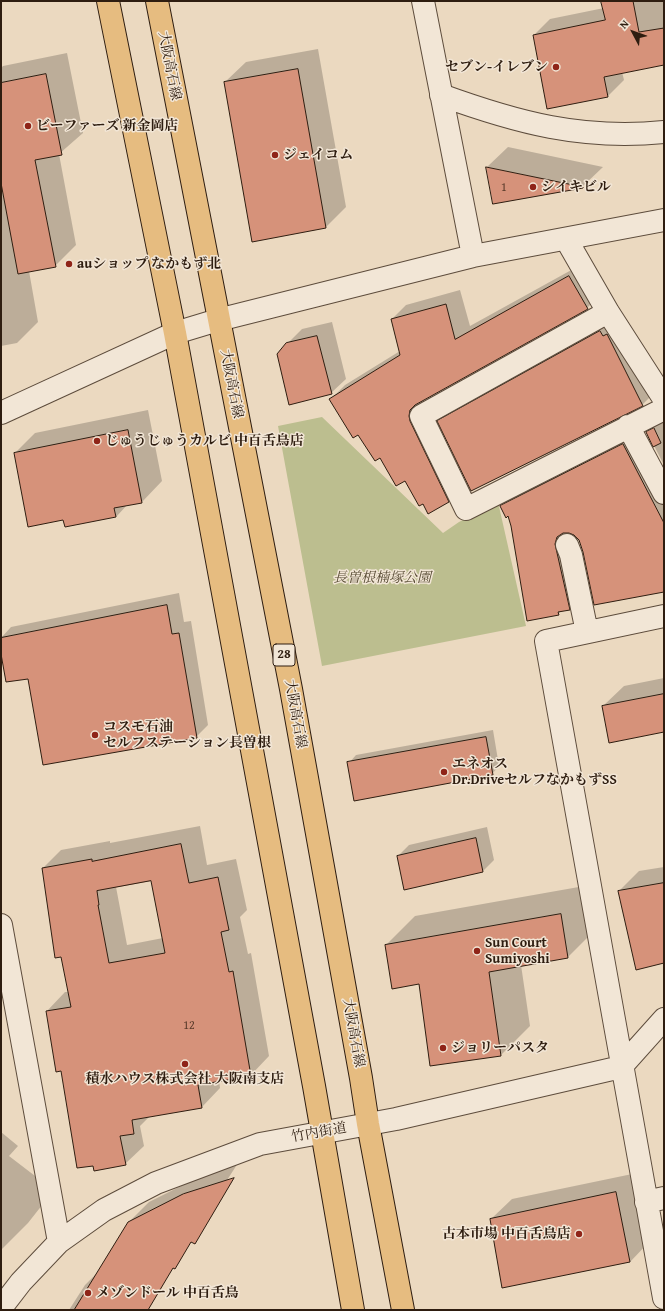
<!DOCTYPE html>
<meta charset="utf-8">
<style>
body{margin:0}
#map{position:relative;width:665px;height:1311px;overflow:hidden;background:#ebd9c0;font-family:"Gentium Book Plus",serif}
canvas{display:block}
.frame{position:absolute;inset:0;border:2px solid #2e1d10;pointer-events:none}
.north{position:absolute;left:613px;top:12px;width:40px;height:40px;-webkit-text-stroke:3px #f2e6d6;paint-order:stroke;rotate:311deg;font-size:11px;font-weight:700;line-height:16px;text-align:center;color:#2e1d10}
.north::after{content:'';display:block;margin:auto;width:14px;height:18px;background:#2e1d10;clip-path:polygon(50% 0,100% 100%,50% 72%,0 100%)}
</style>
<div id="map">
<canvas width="665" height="1311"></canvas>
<div class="frame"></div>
<div class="north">N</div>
</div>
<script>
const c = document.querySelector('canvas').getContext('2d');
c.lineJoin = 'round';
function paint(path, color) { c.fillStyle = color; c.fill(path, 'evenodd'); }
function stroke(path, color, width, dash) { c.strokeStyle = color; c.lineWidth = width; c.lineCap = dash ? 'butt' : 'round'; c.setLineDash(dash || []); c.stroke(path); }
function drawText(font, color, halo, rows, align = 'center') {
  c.font = font + ' "Gentium Book Plus","Noto Serif JP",serif'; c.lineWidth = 3; c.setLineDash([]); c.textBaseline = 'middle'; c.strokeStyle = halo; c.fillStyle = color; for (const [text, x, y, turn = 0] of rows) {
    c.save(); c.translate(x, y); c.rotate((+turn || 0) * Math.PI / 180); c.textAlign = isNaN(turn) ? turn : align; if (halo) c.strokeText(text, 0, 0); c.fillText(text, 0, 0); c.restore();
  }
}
paint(new Path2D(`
 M 322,417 L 443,533 L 459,522 L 498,502 L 526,626 L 322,666 L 278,426 Z`), '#bcbe8f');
paint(new Path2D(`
 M 602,1 L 664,1 L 664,64 L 622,72 L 624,80 L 608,96 L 534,35 L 550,19 L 604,8 Z
 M 318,49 L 346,207 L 326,227 L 253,240 L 225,82 L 246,62 Z
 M 67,53 L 83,133 L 59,154 L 76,245 L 55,266 L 29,271 L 38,322 L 17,343 L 1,346 L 1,68 L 3,66 Z
 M 508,147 L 603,167 L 582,187 L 487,167 Z
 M 584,263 L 601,294 L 587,308 L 423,401 L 424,407 L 463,487 L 448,502 L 423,503 L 405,479 L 359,434 L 331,399 L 345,385 L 400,351 L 392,319 L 406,305 L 460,290 L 470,326 Z
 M 615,317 L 657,390 L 642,405 L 489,482 L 439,421 L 453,407 Z
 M 332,322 L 346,379 L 331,393 L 287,344 L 302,329 Z
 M 148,410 L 162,481 L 142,502 L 128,504 L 116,517 L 64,519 L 15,453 L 35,433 Z
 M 664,417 L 664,465 L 647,432 Z
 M 638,430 L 664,478 L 664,591 L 584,552 L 579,540 L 575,534 L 569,532 L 584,594 L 569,609 L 562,610 L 558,614 L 512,526 L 508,515 L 501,506 L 516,492 Z
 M 179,593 L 184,622 L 191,621 L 208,725 L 196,737 L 29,678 L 1,648 L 1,638 L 11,627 Z
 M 664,678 L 664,731 L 603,706 L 624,686 Z
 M 493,730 L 499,766 L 492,774 L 349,763 L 356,755 Z
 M 200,826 L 207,865 L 236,859 L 247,910 L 240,917 L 248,954 L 251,953 L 269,1056 L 251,1075 L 219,1080 L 220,1088 L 202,1107 L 150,1116 L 140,1126 L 144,1146 L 125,1164 L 62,1070 L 47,1011 L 65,992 L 69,992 L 43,868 L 61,850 L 110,841 L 110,843 ZM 151,880 L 163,938 L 127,945 L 116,887 Z
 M 487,827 L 494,860 L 483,871 L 405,889 L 398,856 L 409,845 Z
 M 664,867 L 664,962 L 619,891 L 639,871 Z
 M 590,885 L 597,928 L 568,957 L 521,965 L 530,1026 L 501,1055 L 431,1065 L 419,983 L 386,945 L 415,916 Z
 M 1,1132 L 18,1146 L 9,1156 L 39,1179 L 36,1183 L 50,1195 L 28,1223 L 1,1250 Z
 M 238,1163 L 144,1310 L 69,1310 L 85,1285 L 98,1272 L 129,1222 L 149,1202 L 205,1174 Z
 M 637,1173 L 650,1241 L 630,1262 L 503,1287 L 491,1219 L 512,1199 Z`), '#0003');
const building = new Path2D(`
 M 601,1 L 633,1 L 639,32 L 664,28 L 664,65 L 604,77 L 608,97 L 547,109 L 533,35 L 605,20 Z
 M 298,69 L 326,228 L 252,242 L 224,82 Z
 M 46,74 L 62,155 L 35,160 L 56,267 L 18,274 L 1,183 L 1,83 Z
 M 486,167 L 583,187 L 583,188 L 493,204 Z
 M 569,276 L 588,309 L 415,405 L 410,410 L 409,416 L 410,421 L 449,502 L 428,514 L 423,504 L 419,506 L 405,481 L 396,486 L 380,458 L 375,461 L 358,435 L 353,438 L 329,399 L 400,355 L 391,319 L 446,304 L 455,339 Z
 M 600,331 L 603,336 L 607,334 L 643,406 L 471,491 L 437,421 Z
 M 317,336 L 332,394 L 289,405 L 277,354 L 286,343 Z
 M 654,428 L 661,443 L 653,447 L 646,432 Z
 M 128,430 L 142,503 L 114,508 L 116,517 L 65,527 L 63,520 L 28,527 L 14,453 Z
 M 623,444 L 664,523 L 664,592 L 594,605 L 583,552 L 579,540 L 574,535 L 569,533 L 563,533 L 557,537 L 555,544 L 570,610 L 558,612 L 559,615 L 527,621 L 511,526 L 508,516 L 506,518 L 500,506 Z
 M 167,605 L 172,634 L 179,633 L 197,738 L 43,765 L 28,679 L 6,682 L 1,654 L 1,638 Z
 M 664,694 L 664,732 L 609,743 L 602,706 Z
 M 486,737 L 493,775 L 354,801 L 347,762 Z
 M 476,838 L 483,872 L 404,890 L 397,856 Z
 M 181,844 L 189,883 L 218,877 L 229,930 L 221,932 L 229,972 L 233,971 L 251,1076 L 198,1085 L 202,1108 L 132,1120 L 134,1134 L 120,1136 L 126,1165 L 94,1171 L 93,1166 L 77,1168 L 61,1071 L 56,1072 L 46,1011 L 71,1007 L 61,957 L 55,958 L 42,868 L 92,859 L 92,861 ZM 151,881 L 165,953 L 109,963 L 98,905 L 99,905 L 97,891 Z
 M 664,883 L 664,963 L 636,970 L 618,891 Z
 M 561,914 L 568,958 L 489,972 L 501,1056 L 430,1066 L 419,984 L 392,989 L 385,945 Z
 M 234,1178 L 195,1244 L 191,1242 L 175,1269 L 173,1268 L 148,1310 L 74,1310 L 128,1222 L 183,1194 Z
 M 616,1192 L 630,1262 L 502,1288 L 490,1219 Z`);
paint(building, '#d6927a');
stroke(building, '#2e1d10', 1);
const minor = new Path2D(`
 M 423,1 L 473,256
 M 441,95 C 518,123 582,140 664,132
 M 566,239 L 608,312 L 664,399
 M 608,312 L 421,416 L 466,509 L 664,409
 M 1,413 L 175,333 L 218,320 L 473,256 L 664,220
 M 628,426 L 664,493
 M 567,545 L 571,555 L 587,632
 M 664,616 L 546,641 L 664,1298
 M 1,925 L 59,1242
 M 646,1202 L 664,1198
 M 1,1308 L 21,1282 L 59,1242 L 104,1210 L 156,1183 L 260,1144 L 396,1119 L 621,1067 L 664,1019`);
const major = new Path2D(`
 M 108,1 L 175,333 L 314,1086 L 353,1310
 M 157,1 L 291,689 L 361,1078 L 368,1124 L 403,1310`);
stroke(minor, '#5d4c3c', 24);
stroke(major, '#2e1d10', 24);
stroke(minor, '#f2e6d6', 22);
stroke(major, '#e6bc80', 22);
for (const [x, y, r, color] of [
 [556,67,4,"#8f2418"],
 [28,126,4,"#8f2418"],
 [275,155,4,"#8f2418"],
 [533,187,4,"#8f2418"],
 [69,264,4,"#8f2418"],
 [97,441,4,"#8f2418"],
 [95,735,4,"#8f2418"],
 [444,772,4,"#8f2418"],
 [477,951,4,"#8f2418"],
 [443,1048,4,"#8f2418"],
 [185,1064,4,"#8f2418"],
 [579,1234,4,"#8f2418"],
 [88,1293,4,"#8f2418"]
]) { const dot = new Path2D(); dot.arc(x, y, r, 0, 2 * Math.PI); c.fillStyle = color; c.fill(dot); stroke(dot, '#f2e6d6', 1.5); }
drawText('12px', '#583a2a', null, [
 ["1",504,188],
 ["12",189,1026]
]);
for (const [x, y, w] of [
 [284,655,22]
]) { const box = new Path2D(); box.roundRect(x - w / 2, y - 11, w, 22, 3); c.fillStyle = '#f2e6d6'; c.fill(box); stroke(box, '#2e1d10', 1); }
drawText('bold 13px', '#2e1d10', null, [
 ["28",284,655]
]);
drawText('14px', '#2e1d10', '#f2e6d6', [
 ["大阪高石線",169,66,79],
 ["大阪高石線",231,384,79],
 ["大阪高石線",295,714,80],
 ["大阪高石線",353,1033,80],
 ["竹内街道",319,1133,-10]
]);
drawText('bold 14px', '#2e1d10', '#f2e6d6', [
 ["セブン-イレブン",548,67,"right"],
 ["ビーファーズ 新金岡店",36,126],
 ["ジェイコム",283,155],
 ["シイキビル",541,187],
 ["auショップ なかもず北",77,264],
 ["じゅうじゅうカルビ 中百舌鳥店",105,441],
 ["コスモ石油",103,727],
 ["セルフステーション長曽根",103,743],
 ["エネオス",452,764],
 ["Dr.DriveセルフなかもずSS",452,780],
 ["Sun Court",485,943],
 ["Sumiyoshi",485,959],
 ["ジョリーパスタ",451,1048],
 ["積水ハウス株式会社 大阪南支店",185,1079,"center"],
 ["古本市場 中百舌鳥店",571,1234,"right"],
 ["メゾンドール 中百舌鳥",96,1293]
], 'left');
drawText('italic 14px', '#594d36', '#f2e6d6', [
 ["長曽根楠塚公園",382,578]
]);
</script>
